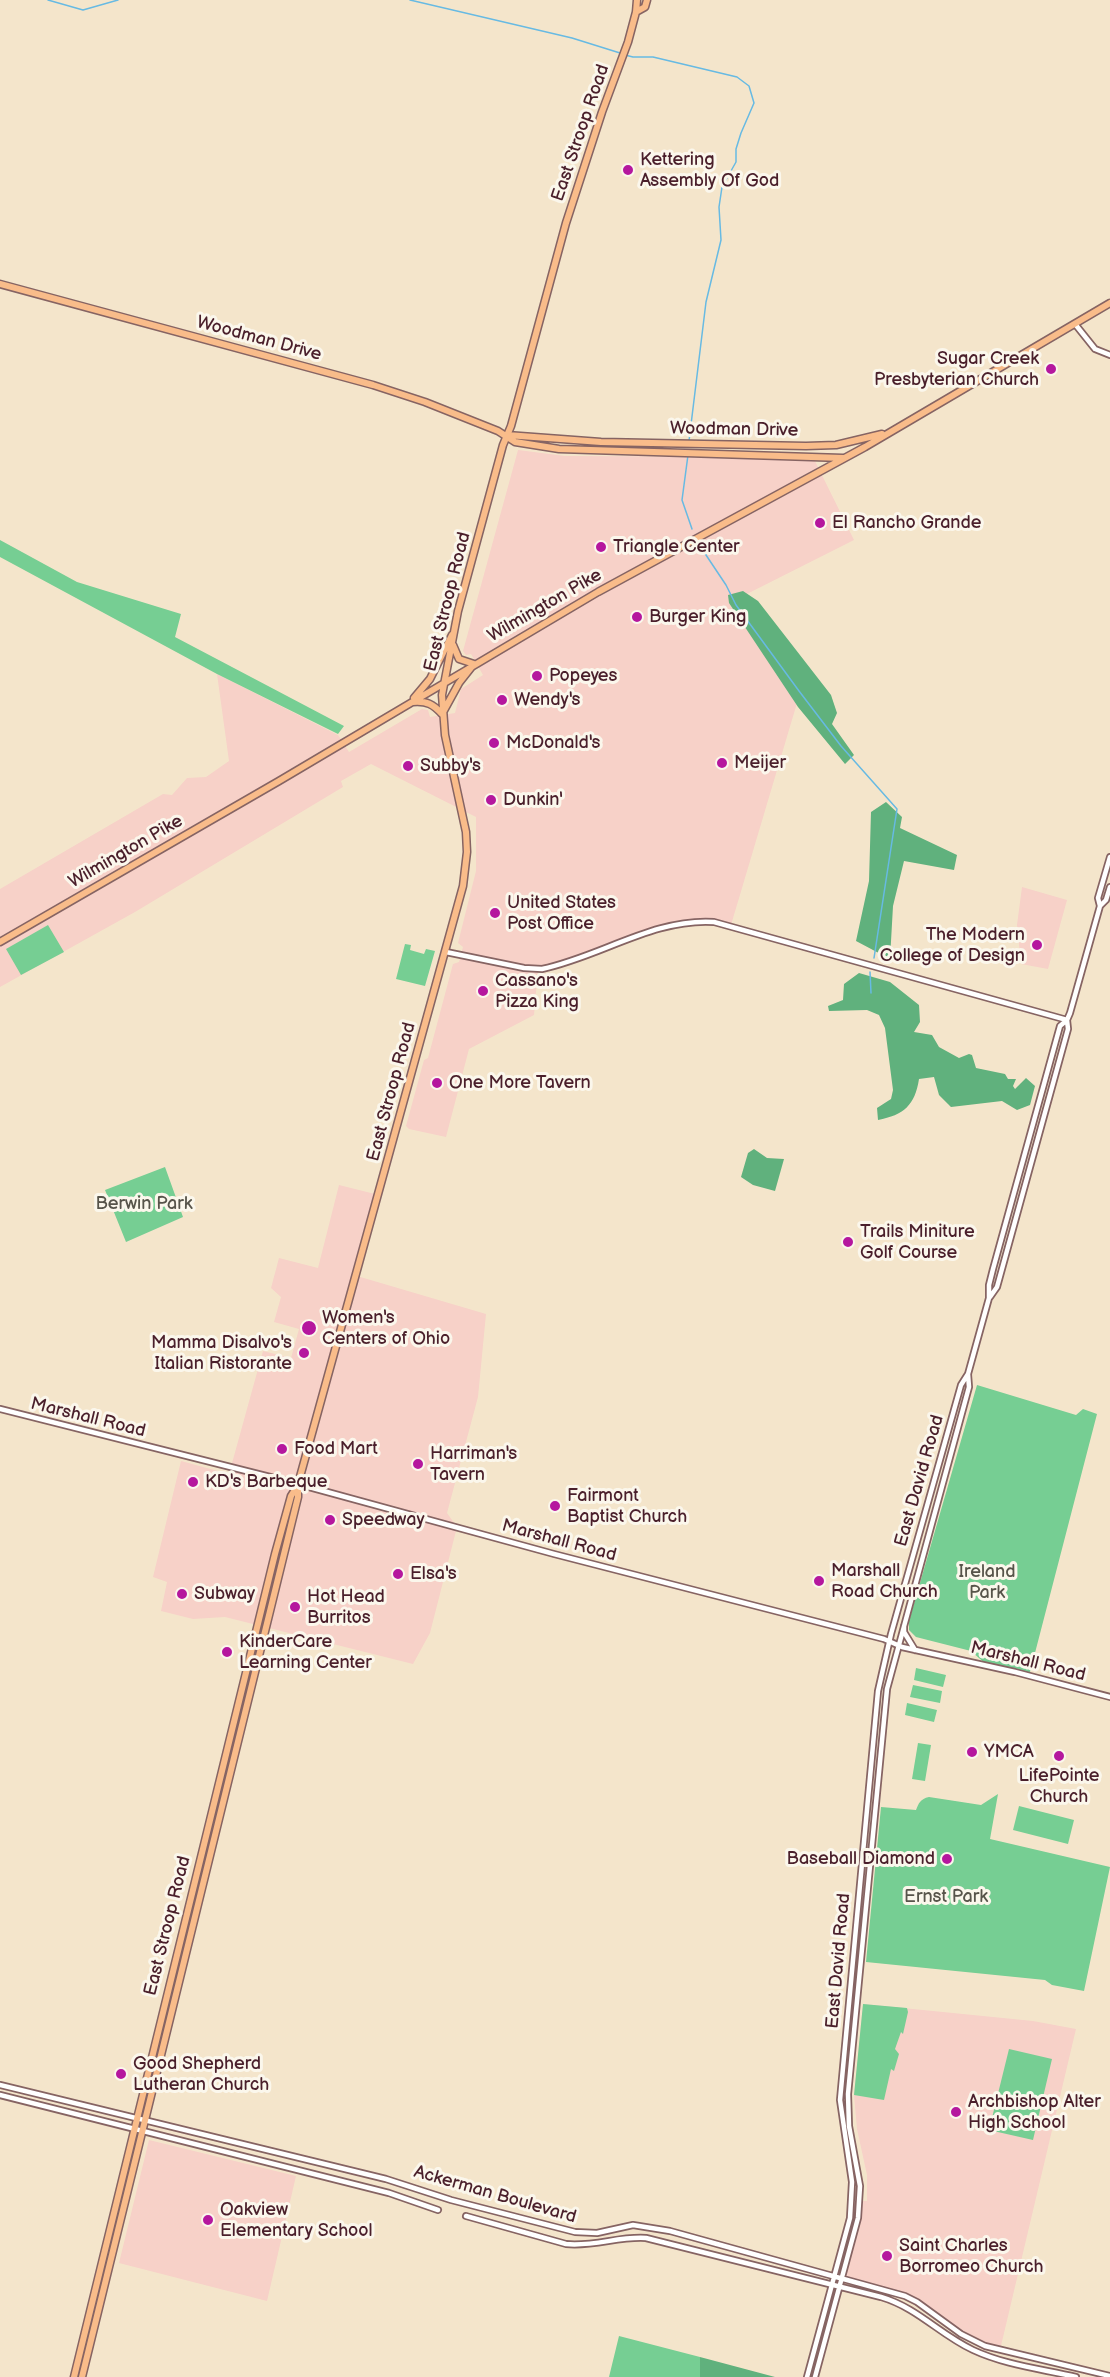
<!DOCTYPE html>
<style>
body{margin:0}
canvas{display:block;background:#f4e5cb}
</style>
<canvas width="1110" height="2377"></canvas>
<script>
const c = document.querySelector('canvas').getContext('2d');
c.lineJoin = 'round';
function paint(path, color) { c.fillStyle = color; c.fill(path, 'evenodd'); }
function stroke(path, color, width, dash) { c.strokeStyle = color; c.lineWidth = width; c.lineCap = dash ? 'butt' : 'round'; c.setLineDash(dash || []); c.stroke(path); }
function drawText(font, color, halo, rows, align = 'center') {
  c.font = font + ' "Balsamiq Sans",sans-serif'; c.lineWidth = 6; c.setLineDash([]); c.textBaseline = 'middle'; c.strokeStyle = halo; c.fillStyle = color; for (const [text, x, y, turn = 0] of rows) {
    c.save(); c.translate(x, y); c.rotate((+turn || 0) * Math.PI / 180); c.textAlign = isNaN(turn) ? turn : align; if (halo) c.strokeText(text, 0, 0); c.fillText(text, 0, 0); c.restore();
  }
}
paint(new Path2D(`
 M 518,450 L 565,456 L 813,457 L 854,540 L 729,603 L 797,703 L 731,925 L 680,923 L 538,969 L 534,1015 L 469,1049 L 446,1137 L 409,1129 L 406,1126 L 424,1060 L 428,1058 L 453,964 L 459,962 L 463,947 L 458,943 L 476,871 L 476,817 L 371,764 L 341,781 L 343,787 L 135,912 L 0,987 L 0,889 L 163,794 L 172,795 L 187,778 L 206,777 L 229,761 L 217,674 L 338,735 L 349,752 L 422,709 L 428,710 L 430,717 L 455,713 L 461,689 L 483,675 L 471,654 L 466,655 L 463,651 Z
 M 1022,887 L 1067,900 L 1048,969 L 1021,964 L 1017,925 Z
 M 339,1185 L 379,1195 L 357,1276 L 486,1314 L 478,1397 L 447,1513 L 457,1527 L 430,1633 L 413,1664 L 225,1617 L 193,1619 L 161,1611 L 167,1582 L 153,1577 L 181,1461 L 229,1474 L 263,1351 L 291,1358 L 299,1329 L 274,1322 L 281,1297 L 271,1288 L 279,1258 L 318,1268 Z
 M 863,2004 L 1033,2021 L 1076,2029 L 1000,2350 L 961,2334 L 912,2299 L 843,2278 L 860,2201 L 867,2201 L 867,2175 L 857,2129 L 854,2095 Z
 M 149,2140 L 296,2176 L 267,2301 L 119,2263 Z`), '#f7d1c8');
paint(new Path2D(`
 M 0,540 L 77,582 L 181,614 L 175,637 L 344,726 L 338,734 L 217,674 L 0,557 Z
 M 48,925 L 64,952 L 21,975 L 6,949 Z
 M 405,944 L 411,945 L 410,950 L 424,954 L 426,949 L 435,951 L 425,986 L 396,979 Z
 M 165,1167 L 183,1217 L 126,1242 L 105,1190 Z
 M 977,1385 L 1076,1415 L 1083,1409 L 1097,1414 L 1029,1676 L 988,1666 L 971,1651 L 916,1637 L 909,1630 L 909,1621 Z
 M 916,1668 L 946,1675 L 943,1687 L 914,1680 Z
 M 913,1685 L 942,1691 L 940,1703 L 910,1697 Z
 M 907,1703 L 937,1710 L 934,1722 L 905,1715 Z
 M 918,1743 L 931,1745 L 925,1781 L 912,1779 Z
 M 998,1794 L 990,1839 L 1110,1867 L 1084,1991 L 1052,1985 L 1045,1980 L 866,1962 L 881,1807 L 916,1810 C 919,1803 920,1799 929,1797 L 981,1805 Z
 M 1019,1806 L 1074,1820 L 1068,1844 L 1013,1830 Z
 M 863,2004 L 907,2008 L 908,2012 L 903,2034 L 901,2032 L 895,2049 L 899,2054 L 894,2071 L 891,2069 L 884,2100 L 854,2095 Z
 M 1009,2049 L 1052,2059 L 1033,2140 L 989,2130 Z
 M 619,2336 L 700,2357 L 700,2377 L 609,2377 Z`), '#76ce93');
paint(new Path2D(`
 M 743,591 L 758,601 L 831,695 L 837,713 L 832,724 L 854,755 L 845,764 L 798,707 L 729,603 L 728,595 Z
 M 886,802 L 902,817 L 900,828 L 957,855 L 954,870 L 904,861 L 893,906 L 890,959 L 856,941 L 869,881 L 871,812 Z
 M 859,973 L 890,982 L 919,1005 L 920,1022 L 914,1032 L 932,1035 L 939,1047 L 959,1058 L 969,1054 L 972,1055 L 976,1068 L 1005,1074 L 1008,1079 L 1016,1079 L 1013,1086 L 1015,1089 L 1026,1078 L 1035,1086 L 1030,1105 L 1017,1110 L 1002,1101 L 951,1107 L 939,1095 L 934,1077 L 919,1079 C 915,1105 904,1115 878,1120 L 877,1108 L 891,1099 L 893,1090 L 885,1028 L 879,1015 L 867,1010 L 829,1011 L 828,1006 L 843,1000 L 844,984 Z
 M 754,1149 L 767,1158 L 784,1159 L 775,1191 L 753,1185 L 741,1177 L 748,1153 Z
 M 700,2357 L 775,2377 L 700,2377 Z`), '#60b17d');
stroke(new Path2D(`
 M 48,0 L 83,10 L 118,0
 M 410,0 L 572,38 L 620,53
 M 625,55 L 633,57 L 653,57 L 737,77 L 749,86 L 754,103 L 741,133 L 736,149 L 736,162 L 722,187 L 719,207 L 721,240 L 706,302 L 689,441
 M 688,455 L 682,500 L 692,529
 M 700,546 L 726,585 L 736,605 L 799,691 L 841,746 L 897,809 L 874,958
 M 870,972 L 871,993`), '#67bae3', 1.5);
const minor = new Path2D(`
 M 1075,324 L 1095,349 L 1110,355
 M 1100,906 L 1106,900 L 1110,887
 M 446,952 L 524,968 L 542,969 C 600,957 654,918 714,922 L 1067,1020
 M 990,1297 L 997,1287 L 1068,1029 L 1067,1020
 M 0,1409 L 298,1484 L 554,1554 L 884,1639 L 902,1647 L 1015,1672 L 1110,1697
 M 904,1626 L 904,1632 L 915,1650
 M 0,2085 L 386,2179 L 451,2200 L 575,2232 L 597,2233 L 633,2225 L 670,2231 L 905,2296 L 917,2302 L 961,2334 L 985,2346 L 1110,2376
 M 0,2095 L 389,2193 L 438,2210
 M 466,2216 L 566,2244 C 594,2247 619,2236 646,2238 L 881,2297 C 918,2308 939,2334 973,2350 C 1005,2365 1042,2369 1076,2377
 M 807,2377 L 850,2218 L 852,2182 L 840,2100 L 878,1691 L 891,1634 L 961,1385 L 968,1374
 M 815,2377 L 858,2218 L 860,2186 L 849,2126 L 848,2094 L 887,1689 L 969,1387 L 968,1374 L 989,1298 L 989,1285 L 993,1269 L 1060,1026 L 1067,1020 L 1070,1013 L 1100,906 L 1098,898 L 1110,857`);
const major = new Path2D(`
 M 636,12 L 645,7 L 647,0
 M 0,284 L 373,385 L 425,402 L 498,431 L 515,442 L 559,449 L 843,458
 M 507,435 L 601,442 L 806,446 L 836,445 L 882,434
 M 414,698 L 430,679 L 452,635
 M 413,702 C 427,701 433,704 442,714 L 459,683 L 474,664 L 459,659 L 453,645
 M 0,942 L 279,781 L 598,592 L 865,447 L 1110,303
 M 74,2377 L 275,1554 L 291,1496 L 298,1485
 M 82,2377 L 298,1497 L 298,1484 L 463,886 L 467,852 L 466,832 L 445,735 L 442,695 L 458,611 L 503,445 L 511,426 L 566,223 L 602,112 L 628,42 L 636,12 L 637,0`);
stroke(minor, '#866463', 8);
stroke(major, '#866463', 9);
stroke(minor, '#fff', 4.5);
stroke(major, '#f9bc8a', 6);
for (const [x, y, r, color] of [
 [628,170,6,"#b5179e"],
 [1051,369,6,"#b5179e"],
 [820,523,6,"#b5179e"],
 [601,547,6,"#b5179e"],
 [637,617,6,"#b5179e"],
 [537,676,6,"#b5179e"],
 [502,700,6,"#b5179e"],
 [494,743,6,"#b5179e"],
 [722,763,6,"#b5179e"],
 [408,766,6,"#b5179e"],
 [491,800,6,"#b5179e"],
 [495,913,6,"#b5179e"],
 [1037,945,6,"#b5179e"],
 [483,991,6,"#b5179e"],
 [437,1083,6,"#b5179e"],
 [848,1242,6,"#b5179e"],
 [309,1328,8,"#b5179e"],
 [304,1353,6,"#b5179e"],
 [282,1449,6,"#b5179e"],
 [418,1464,6,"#b5179e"],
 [193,1482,6,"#b5179e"],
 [555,1506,6,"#b5179e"],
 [330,1520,6,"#b5179e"],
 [398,1574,6,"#b5179e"],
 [819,1581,6,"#b5179e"],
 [182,1594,6,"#b5179e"],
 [295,1607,6,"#b5179e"],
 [227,1652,6,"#b5179e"],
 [972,1752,6,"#b5179e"],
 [1059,1756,6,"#b5179e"],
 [947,1859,6,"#b5179e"],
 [121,2074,6,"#b5179e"],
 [956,2112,6,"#b5179e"],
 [208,2220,6,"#b5179e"],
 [887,2256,6,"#b5179e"]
]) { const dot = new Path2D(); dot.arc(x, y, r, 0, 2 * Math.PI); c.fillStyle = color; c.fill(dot); stroke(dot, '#fbf7ec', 2); }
drawText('18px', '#4a1f2b', '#fbf7ec', [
 ["East Stroop Road",581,133,-71],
 ["Woodman Drive",259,339,15],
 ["Woodman Drive",734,430,1],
 ["East Stroop Road",448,602,-76],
 ["Wilmington Pike",545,606,-30],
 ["Wilmington Pike",126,852,-30],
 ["East Stroop Road",392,1092,-75],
 ["Marshall Road",88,1418,14],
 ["East David Road",920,1481,-74],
 ["Marshall Road",559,1541,15],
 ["Marshall Road",1028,1662,14],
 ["East Stroop Road",168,1926,-76],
 ["East David Road",839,1961,-85],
 ["Ackerman Boulevard",495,2195,16]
]);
drawText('18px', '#4a1f2b', '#fbf7ec', [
 ["Kettering",640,160],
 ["Assembly Of God",640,181],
 ["Sugar Creek",1039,359,"right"],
 ["Presbyterian Church",1039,380,"right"],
 ["El Rancho Grande",832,523],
 ["Triangle Center",613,547],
 ["Burger King",649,617],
 ["Popeyes",549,676],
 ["Wendy's",514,700],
 ["McDonald's",506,743],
 ["Meijer",734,763],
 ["Subby's",420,766],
 ["Dunkin'",503,800],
 ["United States",507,903],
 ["Post Office",507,924],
 ["The Modern",1025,935,"right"],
 ["College of Design",1025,956,"right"],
 ["Cassano's",495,981],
 ["Pizza King",495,1002],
 ["One More Tavern",449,1083],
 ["Trails Miniture",860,1232],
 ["Golf Course",860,1253],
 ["Women's",322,1318],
 ["Centers of Ohio",322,1339],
 ["Mamma Disalvo's",292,1343,"right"],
 ["Italian Ristorante",292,1364,"right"],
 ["Food Mart",294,1449],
 ["Harriman's",430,1454],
 ["Tavern",430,1475],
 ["KD's Barbeque",205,1482],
 ["Fairmont",567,1496],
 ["Baptist Church",567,1517],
 ["Speedway",342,1520],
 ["Marshall",831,1571],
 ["Road Church",831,1592],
 ["Elsa's",410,1574],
 ["Subway",194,1594],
 ["Hot Head",307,1597],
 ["Burritos",307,1618],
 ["KinderCare",239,1642],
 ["Learning Center",239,1663],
 ["YMCA",984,1752],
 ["LifePointe",1059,1776,"center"],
 ["Church",1059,1797,"center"],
 ["Baseball Diamond",935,1859,"right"],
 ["Good Shepherd",133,2064],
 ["Lutheran Church",133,2085],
 ["Archbishop Alter",968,2102],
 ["High School",968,2123],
 ["Oakview",220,2210],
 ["Elementary School",220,2231],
 ["Saint Charles",899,2246],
 ["Borromeo Church",899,2267]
], 'left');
drawText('18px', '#57544a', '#fbf7ec', [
 ["Berwin Park",144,1204],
 ["Ireland",987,1572],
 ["Park",987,1593],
 ["Ernst Park",946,1897]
]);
</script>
